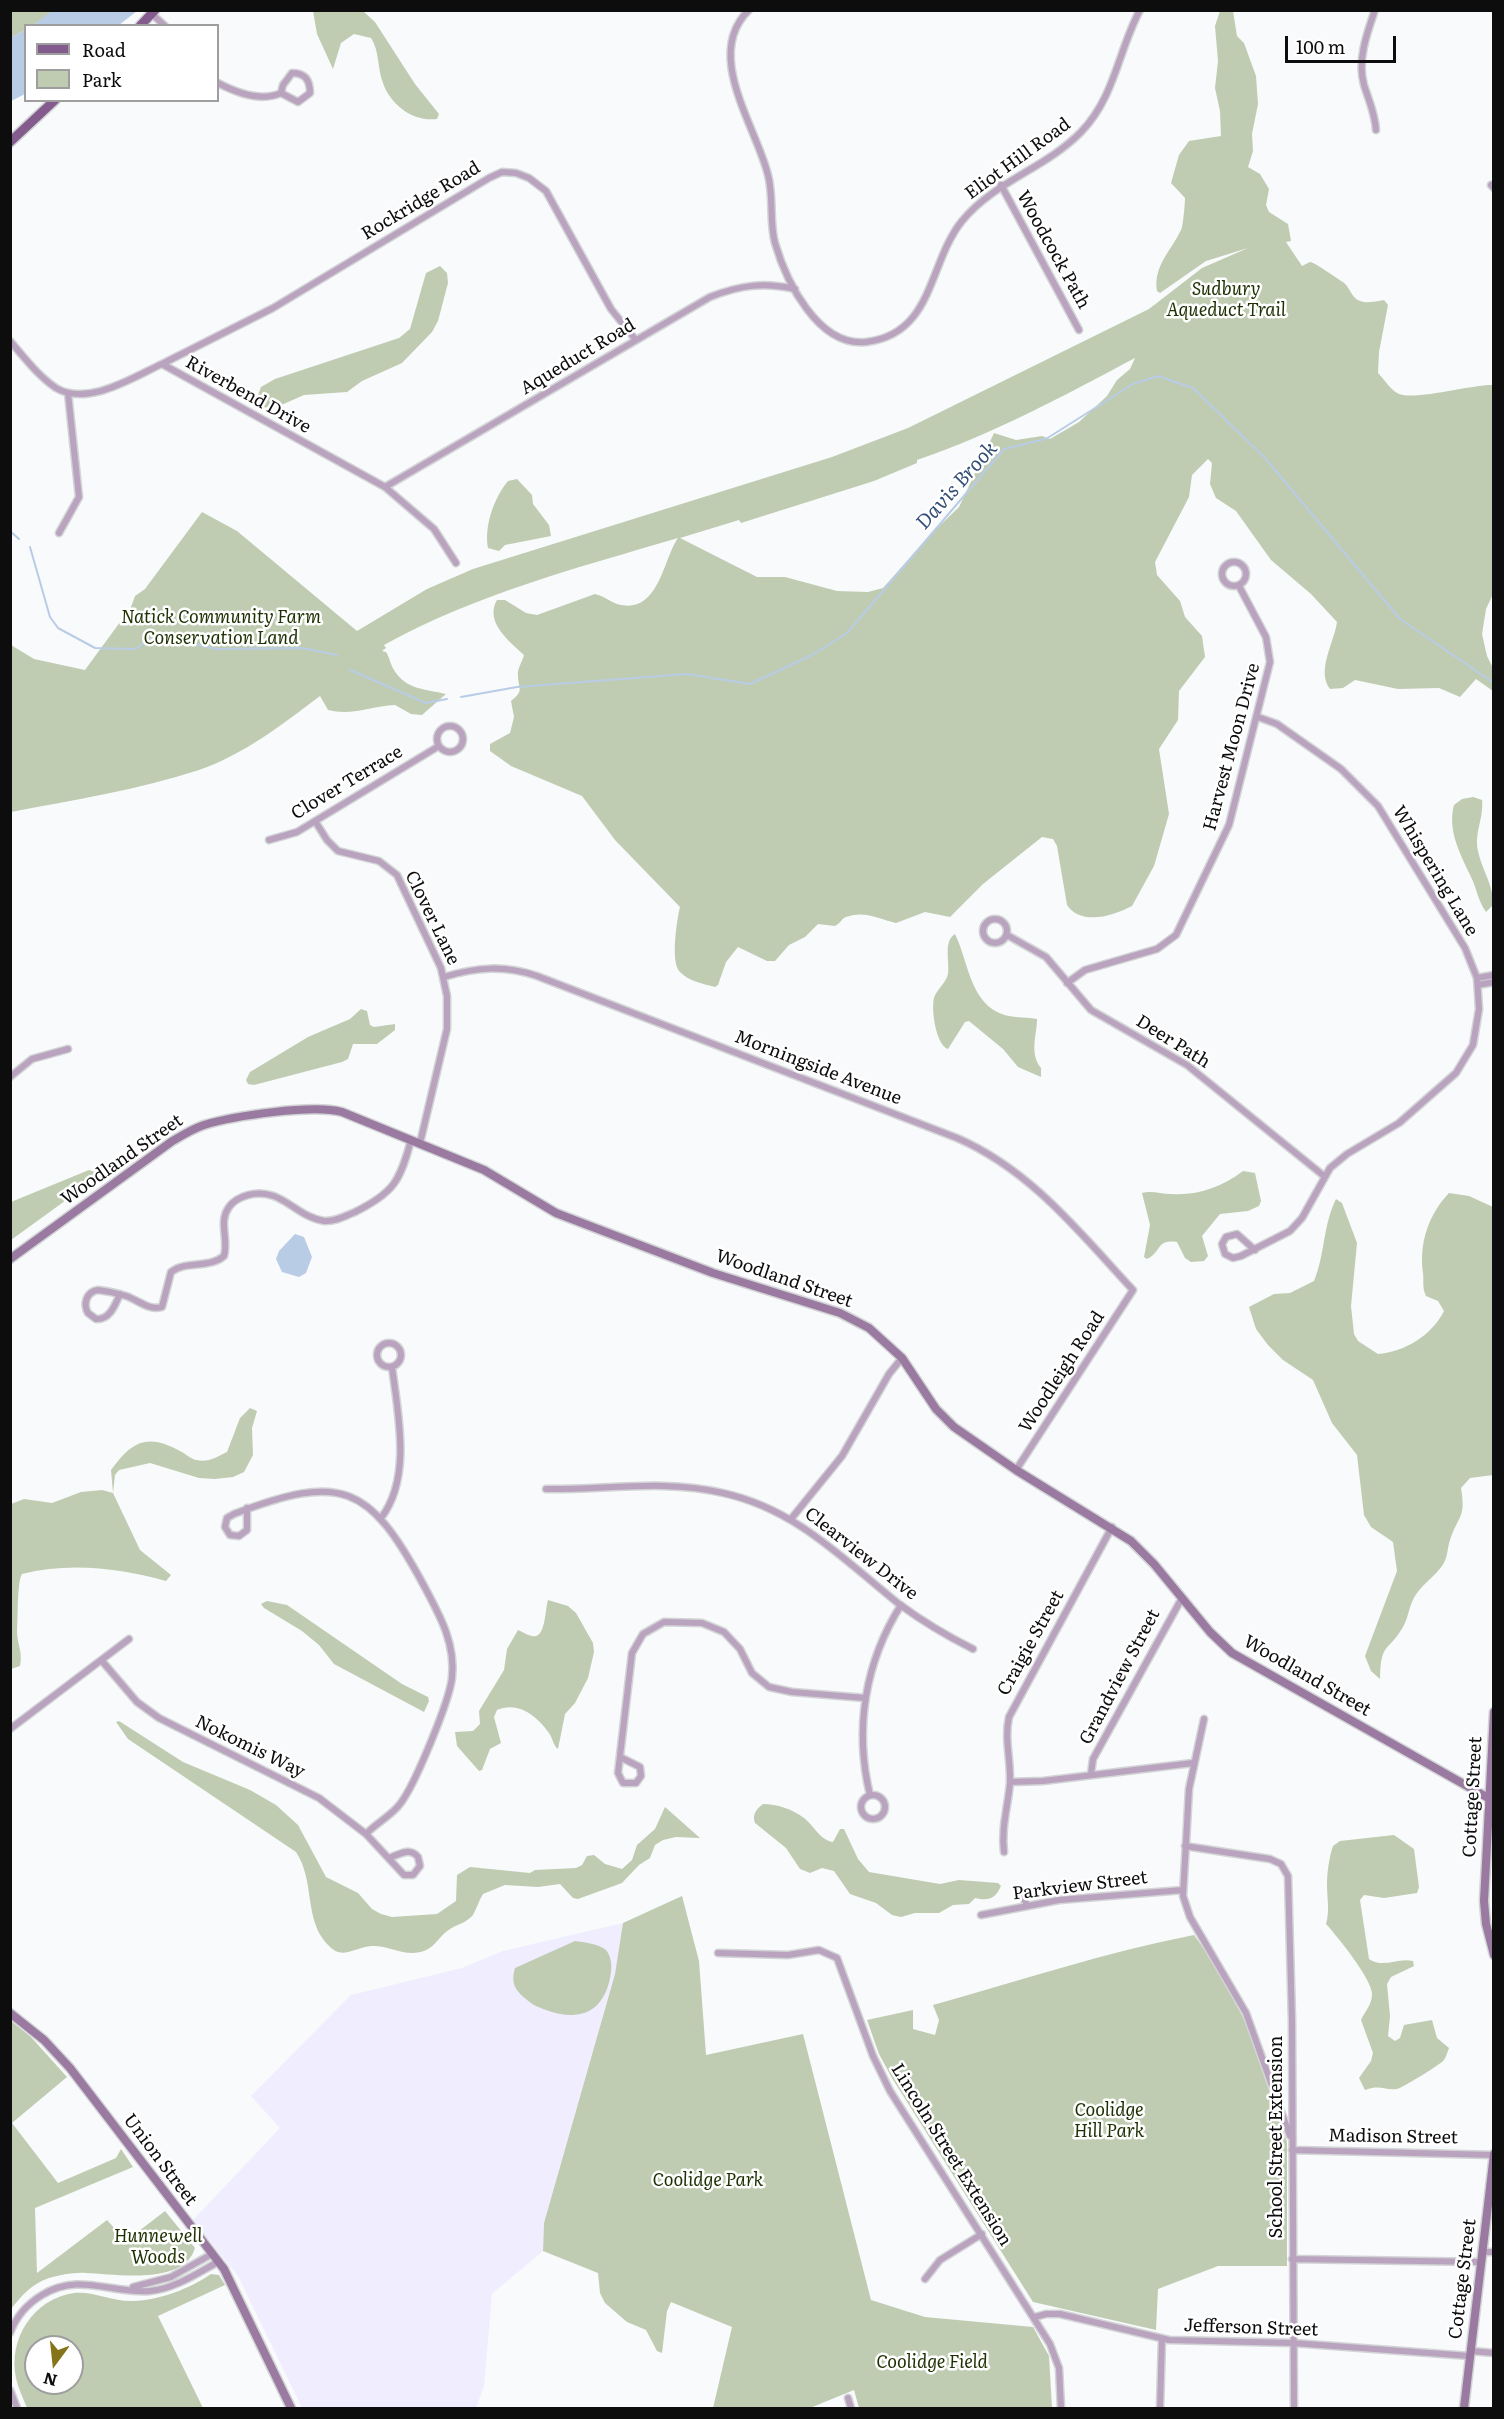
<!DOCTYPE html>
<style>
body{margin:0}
#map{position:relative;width:1504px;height:2419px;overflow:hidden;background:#f8fafb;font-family:Literata,serif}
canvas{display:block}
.frame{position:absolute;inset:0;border:12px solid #0d0d0e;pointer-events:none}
.legend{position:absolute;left:24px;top:24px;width:195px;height:78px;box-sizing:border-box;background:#fff;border:2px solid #9e9e9f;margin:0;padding:8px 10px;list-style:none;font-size:18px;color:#0d0d0e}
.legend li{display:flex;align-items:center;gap:12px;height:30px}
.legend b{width:30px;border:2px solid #9e9e9f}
.north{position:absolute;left:24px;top:2335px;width:60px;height:60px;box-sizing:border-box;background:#fff;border:2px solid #9e9e9f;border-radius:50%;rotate:195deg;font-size:16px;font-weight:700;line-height:24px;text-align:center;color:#0d0d0e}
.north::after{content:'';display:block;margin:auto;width:21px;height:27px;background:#867518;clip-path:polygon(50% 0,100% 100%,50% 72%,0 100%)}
.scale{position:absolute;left:1285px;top:36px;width:111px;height:27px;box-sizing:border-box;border:3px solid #0d0d0e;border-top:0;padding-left:8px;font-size:18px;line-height:21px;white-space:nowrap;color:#0d0d0e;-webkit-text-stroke:4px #fff;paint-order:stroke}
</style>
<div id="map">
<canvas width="1504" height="2419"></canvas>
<div class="frame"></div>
<ul class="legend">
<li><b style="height:8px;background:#835b8c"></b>Road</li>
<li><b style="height:16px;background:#bfccb2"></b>Park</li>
</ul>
<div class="north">N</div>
<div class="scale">100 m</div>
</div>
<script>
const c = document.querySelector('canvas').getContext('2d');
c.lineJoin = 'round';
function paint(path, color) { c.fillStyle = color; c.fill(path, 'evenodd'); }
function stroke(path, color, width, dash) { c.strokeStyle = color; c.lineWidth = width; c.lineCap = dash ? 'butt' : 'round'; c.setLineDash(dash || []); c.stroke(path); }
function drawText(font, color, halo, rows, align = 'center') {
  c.font = font + ' Literata,serif'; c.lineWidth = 5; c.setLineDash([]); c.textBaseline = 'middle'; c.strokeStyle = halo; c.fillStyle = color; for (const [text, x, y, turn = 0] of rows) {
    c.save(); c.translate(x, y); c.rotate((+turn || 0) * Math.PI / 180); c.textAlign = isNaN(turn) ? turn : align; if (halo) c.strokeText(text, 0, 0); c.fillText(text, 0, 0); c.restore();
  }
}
paint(new Path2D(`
 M 623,1923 L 615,1974 L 544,2223 L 543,2251 L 492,2294 L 484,2386 L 476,2408 L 302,2408 L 238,2276 L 193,2220 L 280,2128 L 251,2096 L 351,1995 L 462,1968 L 503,1951 Z`), '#f0edff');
paint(new Path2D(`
 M 10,11 L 56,11 L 33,25 L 26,26 L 25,30 L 11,38 Z
 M 313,11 L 363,11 L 375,22 L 415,84 L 439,114 L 437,119 C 414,122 391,106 383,83 C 377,68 380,52 371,38 L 354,34 L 341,43 L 333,69 L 317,34 Z
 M 1220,11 L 1233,11 L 1237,36 L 1244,43 L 1256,76 L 1258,104 L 1252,134 L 1253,151 L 1248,167 L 1260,174 L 1269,189 L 1266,205 L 1269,212 L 1288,224 L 1291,241 L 1286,242 L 1302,266 L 1310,262 C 1316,263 1336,278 1343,282 C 1351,288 1351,300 1364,302 C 1369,303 1378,301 1384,300 L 1388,305 L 1379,352 L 1378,373 C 1384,379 1390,389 1397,393 C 1412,402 1472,384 1493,385 L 1494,592 L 1486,609 L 1482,634 L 1487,656 L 1493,668 L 1493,691 L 1476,679 L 1460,697 L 1439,688 L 1398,689 L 1355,680 L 1343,688 L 1330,689 C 1316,671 1334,643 1337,622 L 1311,594 L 1271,560 L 1236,511 L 1216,498 L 1210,484 L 1212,463 L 1208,459 L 1192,475 L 1189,497 L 1155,562 L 1157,575 L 1180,601 L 1185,617 L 1202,636 L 1205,657 L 1179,691 L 1178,720 L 1159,749 L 1169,814 L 1154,866 L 1132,906 C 1113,916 1081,926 1067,905 L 1057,846 L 1053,839 L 1042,837 L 983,884 L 950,917 L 925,912 L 896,923 C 879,919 865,910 846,917 C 841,919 841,923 835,926 L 818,924 L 805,937 L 789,945 L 775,961 L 767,961 L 738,947 L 726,962 L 718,985 L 715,987 C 704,984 688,981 680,972 C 670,963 677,919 680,907 L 615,840 L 582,796 L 511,766 L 490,751 L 490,744 L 510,733 L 514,717 L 511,701 C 525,690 518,689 518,675 C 517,670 522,662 524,655 C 510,642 484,622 497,600 L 505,600 L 526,613 L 537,615 L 595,594 C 604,596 609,601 617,604 C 659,616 663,559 678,538 C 577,568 476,594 384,645 L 386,648 L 382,651 L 386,652 C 390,658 390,664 394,670 C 406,690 426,689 446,694 L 422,715 L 411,714 L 395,705 C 371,706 352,716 328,710 L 320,696 C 283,724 243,755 199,770 C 138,790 73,800 11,812 L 11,645 L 34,659 L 85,670 L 131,607 L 135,596 L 145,589 L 202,512 L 237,531 L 357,631 L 427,589 L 473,569 L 832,457 L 908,428 L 1149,309 L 1202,268 L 1248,248 L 1206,261 L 1160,293 L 1157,291 C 1153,266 1171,251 1181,230 C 1183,228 1185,203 1185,198 L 1171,183 L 1179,155 L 1189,141 L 1221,136 L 1220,111 L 1215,88 L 1218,61 L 1215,26 ZM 1135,358 L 1130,369 L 1117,380 L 1107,396 L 1079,422 L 1050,439 L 1042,436 L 1016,440 L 994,433 L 959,507 L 930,535 L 883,588 L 868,592 L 837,591 L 785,577 L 757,577 L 680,538 L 739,520 L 741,523 L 874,481 L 917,463 L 917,460 C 993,434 1064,396 1135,358 Z
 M 440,266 L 447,273 L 448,283 L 438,321 L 432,332 L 402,363 L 362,381 L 347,392 L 304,395 L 279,406 L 260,408 L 255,403 L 261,387 L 275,379 L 399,338 L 410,329 L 426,273 Z
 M 517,479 L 532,495 L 533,504 L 549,525 L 551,536 L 505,545 L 499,551 L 488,548 C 484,526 494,498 508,481 Z
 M 1473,797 L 1482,800 C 1484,818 1474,833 1478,851 C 1482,870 1494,886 1493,905 L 1486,912 C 1478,901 1477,889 1471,877 C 1461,855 1447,831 1454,805 L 1462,799 Z
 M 955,934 C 969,962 970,1008 1009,1016 C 1018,1018 1027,1017 1037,1019 C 1037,1035 1029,1053 1041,1068 L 1041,1077 L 1018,1067 L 1003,1049 L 969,1021 L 965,1022 L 948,1049 C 936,1045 931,1010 934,998 C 936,990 946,983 948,974 C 950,962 943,941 955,934 Z
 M 361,1009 L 367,1011 L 370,1025 L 374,1027 L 395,1024 L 395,1030 L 377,1044 L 353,1044 L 348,1059 L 342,1062 L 254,1085 L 248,1084 L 246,1080 L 250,1072 L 308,1037 L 350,1019 Z
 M 89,1170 L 95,1172 L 87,1185 L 11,1240 L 11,1202 Z
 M 1243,1171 L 1255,1173 L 1261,1201 L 1259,1206 L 1248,1211 L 1220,1214 L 1202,1236 L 1208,1256 L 1204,1261 L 1191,1262 L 1185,1258 L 1177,1242 C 1156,1239 1162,1252 1147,1259 L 1144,1257 L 1150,1225 L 1142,1193 C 1152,1190 1160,1194 1171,1194 C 1197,1196 1222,1187 1243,1171 Z
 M 1449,1193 L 1469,1196 L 1493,1207 L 1493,1475 L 1470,1478 L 1461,1488 C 1466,1518 1459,1514 1450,1540 C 1447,1549 1448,1558 1442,1566 C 1435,1576 1424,1583 1417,1593 C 1409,1603 1409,1617 1403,1627 C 1387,1654 1381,1641 1380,1679 L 1371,1671 L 1365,1656 L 1397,1571 L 1393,1542 L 1371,1527 L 1364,1515 L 1357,1455 L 1332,1423 L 1313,1380 L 1283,1360 L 1268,1345 L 1256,1329 L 1249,1307 L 1274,1294 L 1290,1293 L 1314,1281 C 1325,1255 1323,1225 1336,1199 L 1342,1203 L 1357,1243 L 1351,1306 L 1354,1334 L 1358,1341 L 1378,1354 C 1405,1352 1432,1335 1444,1311 L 1438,1301 L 1426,1296 C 1422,1287 1424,1282 1423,1273 C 1419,1244 1428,1215 1449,1193 Z
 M 250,1408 L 257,1411 L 252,1428 L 253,1455 L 244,1472 L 233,1477 L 215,1479 L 199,1478 L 150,1463 L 119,1470 L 115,1475 L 113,1493 L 140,1550 L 171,1575 L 166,1581 C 120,1568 69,1562 22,1574 C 17,1581 18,1620 17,1632 C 17,1643 23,1652 20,1666 L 11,1669 L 11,1504 L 24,1499 L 52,1503 L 81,1492 L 102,1490 L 113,1493 L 111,1470 C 132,1441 147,1433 180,1451 C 186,1454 191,1459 196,1460 C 208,1463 217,1457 227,1452 L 240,1418 Z
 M 548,1600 L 568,1606 L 576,1613 L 593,1643 L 594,1652 L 588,1678 L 575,1703 L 565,1714 L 558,1749 C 553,1745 553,1739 549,1733 C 537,1716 518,1701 497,1710 L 494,1717 L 501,1743 L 490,1749 L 482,1770 L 479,1771 L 457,1746 L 455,1732 L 473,1731 L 480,1724 L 479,1711 L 504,1670 L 507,1649 L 518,1630 C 523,1632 527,1635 532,1636 C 546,1640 545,1608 548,1600 Z
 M 267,1601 L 287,1605 L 402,1684 L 428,1697 L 429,1701 L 424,1712 L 334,1664 L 319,1645 L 302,1631 L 264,1608 L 261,1604 Z
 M 119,1721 L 183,1762 L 250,1790 L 276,1805 L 298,1825 L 326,1877 L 358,1893 L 372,1909 L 381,1914 L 392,1917 L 437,1914 L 456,1901 L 457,1875 L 470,1867 L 530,1873 L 535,1870 L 576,1868 L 582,1865 L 587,1856 L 594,1855 L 605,1864 L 622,1869 L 632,1860 L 637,1845 L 655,1829 L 665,1807 L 700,1838 L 676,1837 L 663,1840 L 655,1845 L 650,1858 L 639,1865 L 622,1883 L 578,1899 L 573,1898 L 560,1884 L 538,1887 L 505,1885 L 483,1894 C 479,1900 477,1908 473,1915 C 466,1923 458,1924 450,1929 C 436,1938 434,1953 412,1953 C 399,1953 385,1945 371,1946 C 348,1949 341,1963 323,1939 C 305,1914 314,1879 296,1852 L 128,1739 L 116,1722 Z
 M 763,1804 C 777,1804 792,1809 804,1818 C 814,1826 820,1840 833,1842 L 840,1829 L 844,1829 L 858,1859 L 869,1872 L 940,1884 L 959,1880 L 998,1883 L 1001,1886 C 995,1899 989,1901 975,1898 L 969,1904 L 953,1905 L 939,1913 L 915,1913 L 901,1917 L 892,1915 L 876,1903 L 850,1894 L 834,1871 L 822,1868 L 810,1873 L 800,1869 L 786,1848 L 755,1823 C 752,1815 756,1809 763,1804 Z
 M 1394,1835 L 1414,1849 L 1419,1887 L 1417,1893 L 1384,1898 L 1364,1895 L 1360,1900 L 1369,1959 C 1384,1969 1397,1957 1413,1961 L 1414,1966 L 1391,1977 L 1387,1984 L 1390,2016 L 1388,2036 L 1395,2041 L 1400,2038 L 1404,2025 L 1432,2020 L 1437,2038 L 1449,2048 C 1447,2053 1446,2058 1443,2061 C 1438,2066 1402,2088 1397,2089 C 1385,2091 1382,2084 1365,2090 L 1359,2078 L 1371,2061 L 1373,2053 L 1361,2020 C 1365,2011 1372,2005 1372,1994 C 1372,1979 1337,1936 1326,1924 C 1330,1910 1327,1899 1327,1885 C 1327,1872 1329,1858 1333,1846 L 1340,1841 Z
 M 682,1896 L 699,1961 L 706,2055 L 803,2034 L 871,2300 L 925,2317 L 1033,2327 L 1049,2356 L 1052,2408 L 859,2408 L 854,2390 L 810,2408 L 713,2408 L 732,2327 L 671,2302 L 667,2311 L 662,2353 L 657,2351 L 646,2330 L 627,2322 L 605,2303 L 600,2293 L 598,2273 L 543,2251 L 544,2223 L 615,1974 L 623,1923 Z
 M 1194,1935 L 1212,1960 L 1245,2021 L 1287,2142 L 1287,2266 L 1218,2266 L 1158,2289 L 1156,2330 L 1033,2302 L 892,2078 L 879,2054 L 867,2020 L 913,2010 L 913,2029 L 935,2035 L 939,2020 L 933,2005 C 1020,1981 1105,1952 1194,1935 Z
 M 575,1941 C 584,1942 599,1944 606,1950 C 611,1956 612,1965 611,1972 C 606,2011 581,2023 546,2010 C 538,2007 532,2005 526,1999 C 514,1989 511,1983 515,1968 Z
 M 11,2021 L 31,2037 L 67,2077 L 12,2123 L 58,2183 L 116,2158 L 121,2149 L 133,2167 L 35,2208 L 37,2273 L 107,2220 L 126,2241 L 165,2211 L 195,2248 C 184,2286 114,2274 86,2273 C 74,2272 61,2275 49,2278 C 33,2283 21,2296 11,2309 Z
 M 211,2274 L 219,2275 L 225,2285 L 158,2316 L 203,2408 L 27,2408 C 23,2398 18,2388 16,2378 C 8,2339 33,2299 74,2293 C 94,2291 114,2302 133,2301 C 160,2300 189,2289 211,2274 ZM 36,2347 L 72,2347 L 72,2383 L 36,2383 Z`), '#bfccb2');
paint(new Path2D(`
 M 52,11 L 56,10 L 137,11 L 119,25 L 33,25 Z
 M 25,30 L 25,94 L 11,101 L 11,38 Z
 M 295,1234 L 304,1237 L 312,1257 L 306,1273 L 299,1277 L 282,1272 L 276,1259 L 279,1251 Z`), '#b9cce6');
stroke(new Path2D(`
 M 10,531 L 19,539
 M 30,547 L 50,617 L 58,628 L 95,648 L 135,649 L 156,636 L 216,649 L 302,648 L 337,655
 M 350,670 L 426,703 L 447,699
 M 461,697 L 517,687 L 687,674 L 750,684 L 812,655 L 847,633 L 1004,449 L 1046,439 L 1133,384 L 1158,376 L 1193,388 L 1265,458 L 1400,619 L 1494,683`), '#b9cce6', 2);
const street = new Path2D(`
 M 749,10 C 703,54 756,126 768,175 C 774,197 769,221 775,243 C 786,281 818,347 866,342 C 934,334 928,263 962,221 C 995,181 1046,168 1081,132 C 1115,97 1118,51 1140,10
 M 1375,10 C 1367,33 1357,60 1364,85 C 1369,101 1375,113 1376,130
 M 152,14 L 165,26
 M 292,73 C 305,73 310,80 310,93 L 298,102 L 281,93 L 283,85 Z
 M 218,83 C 235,92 261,102 281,93
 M 1001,185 L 1079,330
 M 1491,185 L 1494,188
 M 10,341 C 24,357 38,376 56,388 C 88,407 133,377 162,364 L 385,487 L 434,529 L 456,563
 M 162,364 L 273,308 L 489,178 L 502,172 L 516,173 L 529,178 L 546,191 L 611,309 L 635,339
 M 385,487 L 710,297 C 741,285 763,282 795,289
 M 59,533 L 79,497 L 68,393
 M1222 574a12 12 0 1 1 24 0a12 12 0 1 1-24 0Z
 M437 739a13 13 0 1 1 26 0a13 13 0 1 1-26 0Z
 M 315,821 L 327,840 L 338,851 L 379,861 L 397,875 L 441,968 L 447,996 L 447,1029 L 420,1143
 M 269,840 L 297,832 L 439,746
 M983 931a12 12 0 1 1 24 0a12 12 0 1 1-24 0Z
 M 1007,935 L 1046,957 L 1091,1010 L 1187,1065 L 1324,1176
 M 444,977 C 477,967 504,965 537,976 L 957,1138 C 1031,1170 1080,1233 1133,1290 L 1016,1470
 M 1477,978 L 1494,975
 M 1067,983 L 1085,970 L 1157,949 L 1176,935 L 1229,825 L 1270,662 L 1266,637 L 1239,586
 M 1478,985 L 1494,982
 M 10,1077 L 32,1059 L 68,1049
 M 1255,1250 L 1237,1234 L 1226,1237 L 1222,1244 L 1225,1254 L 1233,1258 L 1241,1256 L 1290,1231 L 1302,1218 L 1330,1168 L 1347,1154 L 1399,1123 L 1456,1073 L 1473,1045 L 1479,1009 L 1477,978 L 1465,948 L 1378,806 L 1341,769 L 1277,724 L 1258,717
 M 120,1294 C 115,1305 110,1320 96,1319 L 88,1313 C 83,1304 86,1292 98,1290 C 107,1291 117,1293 126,1296 C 138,1300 149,1311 162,1307 L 171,1272 C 186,1260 209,1269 224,1256 C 229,1239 218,1222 229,1207 C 233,1201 241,1197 248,1195 C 280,1186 296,1217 324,1221 C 335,1222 345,1216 355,1212 C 393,1193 400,1182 411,1140
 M377 1355a12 12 0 1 1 24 0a12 12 0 1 1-24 0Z
 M 546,1489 C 604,1490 665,1479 723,1493 C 796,1509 843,1559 899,1604 C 922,1621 947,1636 973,1649
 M 247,1508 L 247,1530 L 239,1536 L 230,1535 L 225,1527 L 227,1518 L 234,1514 C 341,1473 369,1484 423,1584 C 439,1614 456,1643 452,1678 C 449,1702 415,1785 400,1804 C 391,1816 376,1823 366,1834
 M 381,1518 C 412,1478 398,1414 392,1367
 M 791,1519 L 842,1456 L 889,1374 L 902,1358
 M 102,1661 L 137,1702 L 159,1718 L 319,1798 L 366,1834 L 404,1875 L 413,1875 L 420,1866 L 418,1857 C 409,1847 400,1854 389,1858
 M 1204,1719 L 1189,1789 L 1183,1896 L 1190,1917 L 1246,2013 L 1290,2136
 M 10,1729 L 129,1639
 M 620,1757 L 640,1767 L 641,1776 L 636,1783 L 623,1783 L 618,1773 L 632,1653 L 643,1634 L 664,1622 L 702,1623 L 724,1632 L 740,1649 L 752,1673 L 769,1687 L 792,1692 L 865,1698
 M 1091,1774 L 1093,1759 L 1182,1598
 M 1010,1782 L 1043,1781 L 1193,1763
 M861 1807a12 12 0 1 1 24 0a12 12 0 1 1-24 0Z
 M 870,1795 C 854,1729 865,1662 901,1605
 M 1185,1846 L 1270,1859 L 1281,1864 L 1288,1876 L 1292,2020 L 1294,2408
 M 1004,1852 C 1001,1828 1008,1806 1010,1783 C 1011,1760 1004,1739 1009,1717 L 1112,1527
 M 1023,1896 L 1027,1906
 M 981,1915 L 1059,1900 L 1183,1890
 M 718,1953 L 788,1955 L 819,1950 L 837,1958 L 873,2056 L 890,2091 L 1050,2344 L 1059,2368 L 1061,2408
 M 1292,2150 L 1494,2155
 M 1482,2252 L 1494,2252
 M 1292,2259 L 1481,2262
 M 925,2279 L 940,2260 L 982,2234
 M 133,2287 L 171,2277 L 212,2254
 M 1035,2317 L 1046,2314 L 1060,2314 L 1169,2340 L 1293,2343 L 1470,2356
 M 10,2333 C 16,2317 27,2304 42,2295 C 78,2272 112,2294 150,2291 C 174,2289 198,2273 218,2262
 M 1471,2351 L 1494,2353
 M 10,2390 L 17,2408
 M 848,2398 L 851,2408
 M 1160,2408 L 1162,2339`);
const secondary = new Path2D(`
 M 10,1259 L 171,1142 C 181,1136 192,1129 204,1125 C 233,1116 313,1104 342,1112 L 484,1170 L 556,1213 L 713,1273 L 840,1313 L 869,1328 L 902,1358 L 936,1409 L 954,1427 L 1016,1470 L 1131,1541 L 1154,1564 L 1210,1632 L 1232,1653 L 1490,1799
 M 1494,1712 L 1484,1901 L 1486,1924 L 1494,1955
 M 10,2013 L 44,2040 L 70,2068 L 224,2269 L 291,2408
 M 1464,2408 L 1494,2154`);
const primary = new Path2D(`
 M 140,26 L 155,10
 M 10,142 L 55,100`);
stroke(street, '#d2d4d5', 9);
stroke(secondary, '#d2d4d5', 11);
stroke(primary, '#d2d4d5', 12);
stroke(street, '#baa3bf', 6);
stroke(secondary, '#9a7aa1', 8);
stroke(primary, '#835b8c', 9);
drawText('18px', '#0d0d0e', '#fff', [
 ["Eliot Hill Road",1018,159,-36],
 ["Rockridge Road",421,201,-31],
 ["Woodcock Path",1053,250,61],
 ["Aqueduct Road",578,357,-31],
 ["Riverbend Drive",248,395,29],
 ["Harvest Moon Drive",1232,747,-75],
 ["Clover Terrace",347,783,-31],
 ["Whispering Lane",1435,871,59],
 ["Clover Lane",432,918,64],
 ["Deer Path",1173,1042,32],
 ["Morningside Avenue",818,1068,21],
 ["Woodland Street",122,1160,-35],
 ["Woodland Street",784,1279,19],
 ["Woodleigh Road",1062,1372,-57],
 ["Clearview Drive",861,1554,38],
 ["Craigie Street",1031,1643,-61],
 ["Woodland Street",1307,1676,30],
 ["Grandview Street",1120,1677,-62],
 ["Nokomis Way",250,1747,26],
 ["Cottage Street",1473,1797,-87],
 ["Parkview Street",1080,1886,-7],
 ["School Street Extension",1277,2137,-90],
 ["Madison Street",1393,2137,1],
 ["Lincoln Street Extension",951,2155,58],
 ["Union Street",160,2160,53],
 ["Cottage Street",1463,2279,-83],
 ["Jefferson Street",1251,2328,2]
]);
drawText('italic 18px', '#1e3002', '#fff', [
 ["Sudbury",1226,290],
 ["Aqueduct Trail",1226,311],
 ["Natick Community Farm",221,618],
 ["Conservation Land",221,639],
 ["Coolidge",1109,2111],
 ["Hill Park",1109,2132],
 ["Coolidge Park",708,2181],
 ["Hunnewell",158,2237],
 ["Woods",158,2258],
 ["Coolidge Field",932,2363]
]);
drawText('italic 20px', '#344f76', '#fff', [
 ["Davis Brook",957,486,-48]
]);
</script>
